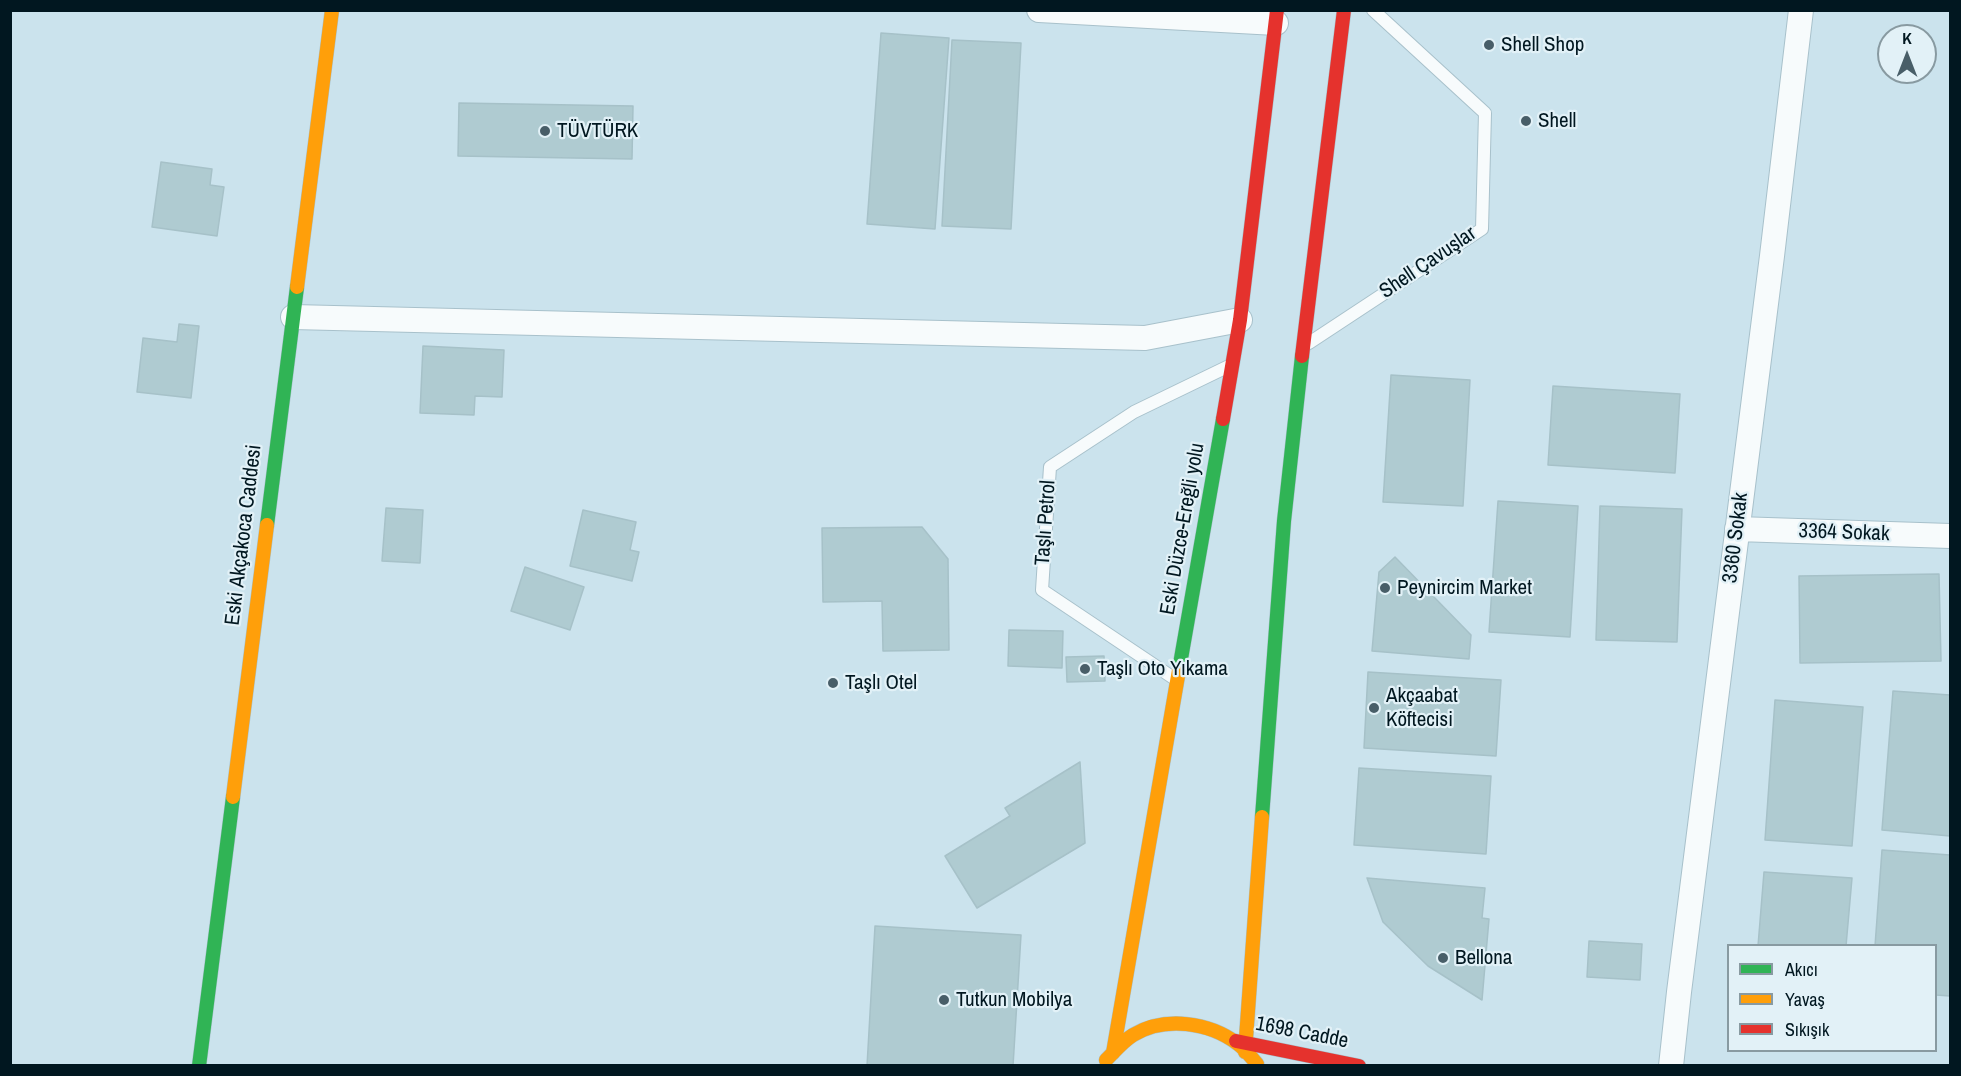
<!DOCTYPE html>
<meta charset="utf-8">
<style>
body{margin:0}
#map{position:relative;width:1961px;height:1076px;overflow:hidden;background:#cbe3ed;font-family:"Archivo Narrow",sans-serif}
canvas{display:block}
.frame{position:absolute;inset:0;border:12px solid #011720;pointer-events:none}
.legend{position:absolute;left:1727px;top:944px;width:210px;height:108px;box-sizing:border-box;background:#e2f1f7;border:2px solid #889aa1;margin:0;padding:8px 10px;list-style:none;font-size:18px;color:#011720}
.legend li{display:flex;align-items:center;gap:12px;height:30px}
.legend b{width:30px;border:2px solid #889aa1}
.north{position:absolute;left:1877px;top:24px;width:60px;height:60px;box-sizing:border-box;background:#e2f1f7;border:2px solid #889aa1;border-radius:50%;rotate:0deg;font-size:16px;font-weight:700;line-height:24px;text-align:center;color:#011720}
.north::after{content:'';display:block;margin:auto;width:21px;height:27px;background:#485e68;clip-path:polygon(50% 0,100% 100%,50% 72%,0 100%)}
</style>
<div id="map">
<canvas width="1961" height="1076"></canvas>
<div class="frame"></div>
<ul class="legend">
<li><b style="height:8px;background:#30b455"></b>Akıcı</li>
<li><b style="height:8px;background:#ff9f0a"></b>Yavaş</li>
<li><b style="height:8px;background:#e5322d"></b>Sıkışık</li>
</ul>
<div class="north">K</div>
</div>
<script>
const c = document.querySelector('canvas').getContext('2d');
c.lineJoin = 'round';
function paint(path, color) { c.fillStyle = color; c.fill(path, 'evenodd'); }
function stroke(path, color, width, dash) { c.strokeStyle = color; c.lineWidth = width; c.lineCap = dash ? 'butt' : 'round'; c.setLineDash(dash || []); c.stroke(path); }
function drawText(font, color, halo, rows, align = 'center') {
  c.font = font + ' "Archivo Narrow",sans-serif'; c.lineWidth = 4.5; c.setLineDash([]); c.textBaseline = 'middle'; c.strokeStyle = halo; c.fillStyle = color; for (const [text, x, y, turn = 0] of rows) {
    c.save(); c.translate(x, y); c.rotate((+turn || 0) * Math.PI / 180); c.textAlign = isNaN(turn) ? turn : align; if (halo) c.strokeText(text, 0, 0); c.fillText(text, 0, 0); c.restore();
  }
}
const building = new Path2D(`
 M 881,33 L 949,38 L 935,229 L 867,224 Z
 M 952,40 L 1021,43 L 1011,229 L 942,226 Z
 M 459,103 L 633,106 L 632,159 L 458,156 Z
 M 161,162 L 212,169 L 210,185 L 224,187 L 217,236 L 152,227 Z
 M 179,324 L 199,326 L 191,398 L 137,392 L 143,338 L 177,342 Z
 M 423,346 L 504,350 L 502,397 L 475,396 L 474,415 L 420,413 Z
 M 1391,375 L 1470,380 L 1463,506 L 1383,502 Z
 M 1553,386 L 1680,394 L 1675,473 L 1548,465 Z
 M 1498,501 L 1578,506 L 1570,637 L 1489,632 Z
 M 1600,506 L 1682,509 L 1677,642 L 1596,640 Z
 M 386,508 L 423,510 L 420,563 L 382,561 Z
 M 583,510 L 636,522 L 630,550 L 639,552 L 632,581 L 570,566 Z
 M 922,527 L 948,559 L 949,650 L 883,651 L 882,601 L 823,602 L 822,528 Z
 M 1395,557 L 1471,635 L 1469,659 L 1372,651 L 1379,572 Z
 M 525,567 L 584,587 L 570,630 L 511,611 Z
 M 1939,574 L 1941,661 L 1800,663 L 1799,576 Z
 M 1009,630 L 1063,631 L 1062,668 L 1008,666 Z
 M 1104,656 L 1105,681 L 1067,682 L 1066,657 Z
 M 1368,672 L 1501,680 L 1496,756 L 1364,748 Z
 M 1893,691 L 1950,695 L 1950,836 L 1882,830 Z
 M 1775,700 L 1863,707 L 1852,846 L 1765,840 Z
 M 1080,762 L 1085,843 L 977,908 L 945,856 L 1010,816 L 1005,808 Z
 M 1359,768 L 1491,776 L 1486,854 L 1354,845 Z
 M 1882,850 L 1950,855 L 1950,996 L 1936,995 L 1936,946 L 1875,946 Z
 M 1764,872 L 1852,878 L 1846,946 L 1758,946 Z
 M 1367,878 L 1485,888 L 1482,918 L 1489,919 L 1482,1000 L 1428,966 L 1383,922 Z
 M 875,926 L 1021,935 L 1013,1066 L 867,1066 Z
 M 1589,941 L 1642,944 L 1640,980 L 1587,977 Z`);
paint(building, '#afcbd1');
stroke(building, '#a6c1c8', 1.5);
const lane = new Path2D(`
 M 1309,343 L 1482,229 L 1485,113 L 1373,10
 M 1175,679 L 1042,590 L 1050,467 L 1134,412 L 1229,366`);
const street = new Path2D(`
 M 1039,10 L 1276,23
 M 293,317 L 1145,338 L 1240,320
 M 1737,529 L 1950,536
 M 1671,1066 L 1679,992 L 1772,256 L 1801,10`);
const fast = new Path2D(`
 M 267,525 L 297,287
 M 1179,670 L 1223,419
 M 1262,817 L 1284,521 L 1302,356
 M 199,1066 L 233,797`);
const slow = new Path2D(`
 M 297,287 L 332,10
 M 233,797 L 267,525
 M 1245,1052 L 1262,817
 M 1113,1053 L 1179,670
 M 1106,1060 C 1115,1051 1122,1042 1133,1035 C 1165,1016 1209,1022 1238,1044 C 1245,1049 1251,1057 1257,1064`);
const jam = new Path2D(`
 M 1302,356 L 1344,10
 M 1223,419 L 1240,320 L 1277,10
 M 1236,1041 L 1359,1066`);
stroke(lane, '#a8c1cb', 14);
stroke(street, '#a8c1cb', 26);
stroke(fast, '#a8c1cb', 15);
stroke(slow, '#a8c1cb', 15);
stroke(jam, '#a8c1cb', 15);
stroke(lane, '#f7fbfc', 12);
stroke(street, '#f7fbfc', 24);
stroke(fast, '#30b455', 14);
stroke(slow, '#ff9f0a', 14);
stroke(jam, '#e5322d', 14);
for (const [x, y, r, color] of [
 [1489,45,6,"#485e68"],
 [1526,121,6,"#485e68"],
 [545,131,6,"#485e68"],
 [1385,588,6,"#485e68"],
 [1085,669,6,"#485e68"],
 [833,683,6,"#485e68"],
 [1374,708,6,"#485e68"],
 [1443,958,6,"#485e68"],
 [944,1000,6,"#485e68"]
]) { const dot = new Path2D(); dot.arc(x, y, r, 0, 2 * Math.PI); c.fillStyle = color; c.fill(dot); stroke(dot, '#e2f1f7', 2); }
drawText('21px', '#011720', '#e2f1f7', [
 ["Shell Shop",1501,45],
 ["Shell",1538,121],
 ["TÜVTÜRK",557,131],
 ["Peynircim Market",1397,588],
 ["Taşlı Oto Yıkama",1097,669],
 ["Taşlı Otel",845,683],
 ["Akçaabat",1386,696],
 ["Köftecisi",1386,720],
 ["Bellona",1455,958],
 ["Tutkun Mobilya",956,1000]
], 'left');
drawText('21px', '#011720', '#e2f1f7', [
 ["Shell Çavuşlar",1428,263,-34],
 ["Taşlı Petrol",1046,523,-86],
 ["Eski Düzce-Ereğli yolu",1183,529,-80],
 ["3364 Sokak",1844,533,2],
 ["Eski Akçakoca Caddesi",244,535,-83],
 ["3360 Sokak",1736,538,-83],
 ["1698 Cadde",1302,1033,11]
]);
</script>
